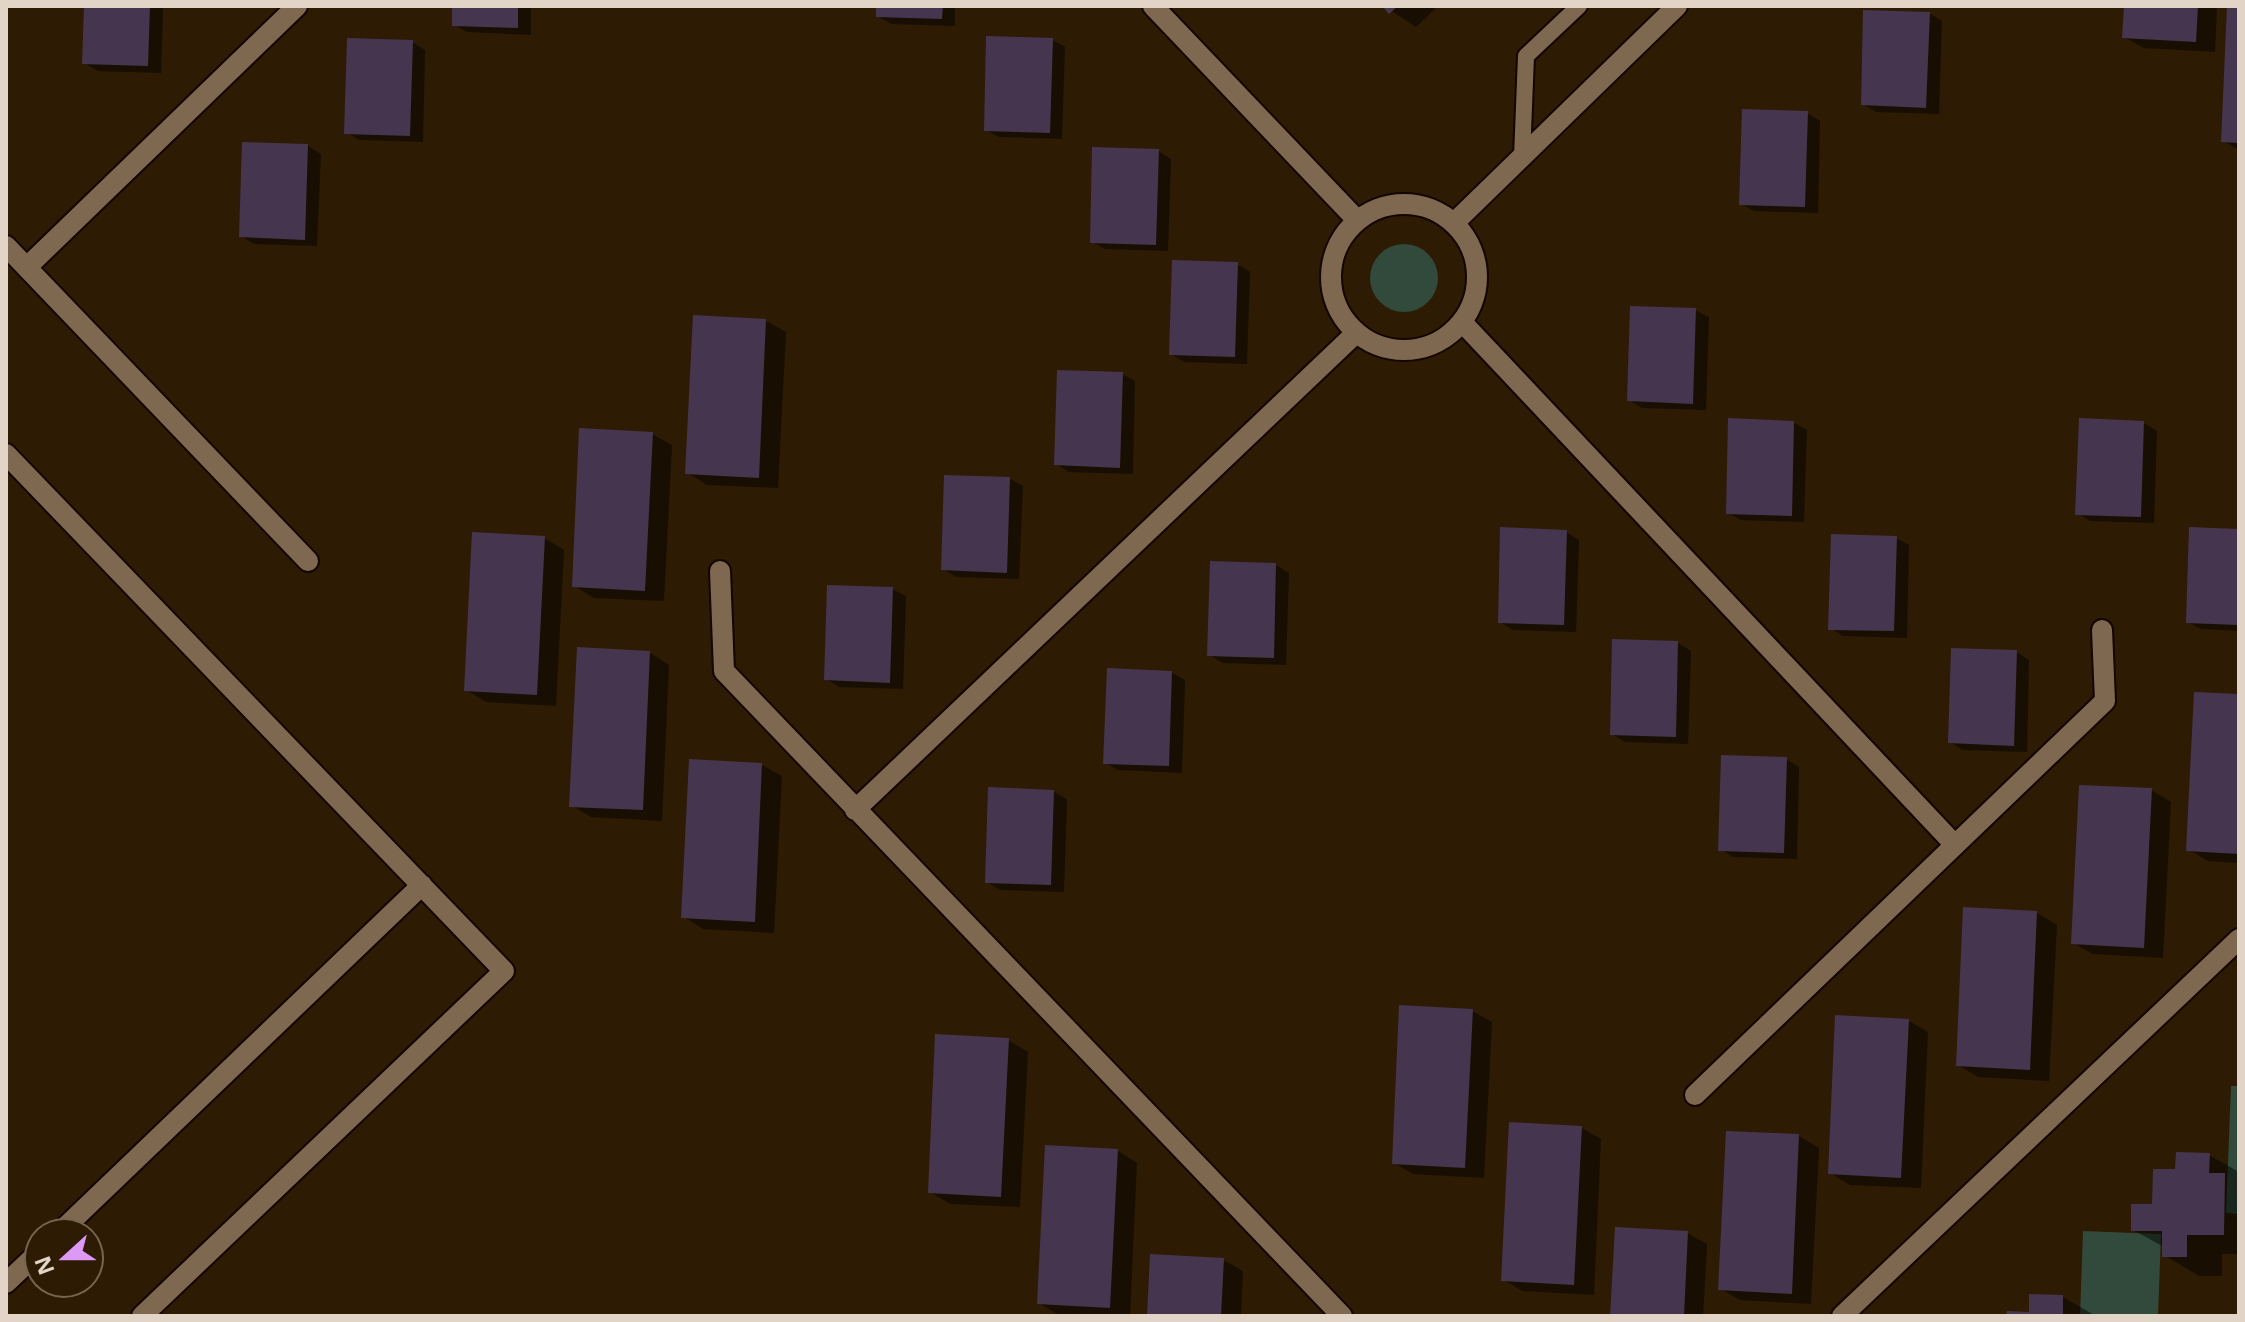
<!DOCTYPE html>
<style>
body{margin:0}
#map{position:relative;width:2245px;height:1322px;overflow:hidden;background:#2d1b03;font-family:"Open Sans",sans-serif}
canvas{display:block}
.frame{position:absolute;inset:0;border:8px solid #e2d5c7;pointer-events:none}
.north{position:absolute;left:24px;top:1218px;width:80px;height:80px;box-sizing:border-box;background:#2d1b03;border:2px solid #756551;border-radius:50%;rotate:249deg;font-size:22px;font-weight:700;line-height:32px;text-align:center;color:#e2d5c7}
.north::after{content:'';display:block;margin:auto;width:28px;height:36px;background:#dc99f5;clip-path:polygon(50% 0,100% 100%,50% 72%,0 100%)}
</style>
<div id="map">
<canvas width="2245" height="1322"></canvas>
<div class="frame"></div>
<div class="north">N</div>
</div>
<script>
const c = document.querySelector('canvas').getContext('2d');
c.lineJoin = 'round';
function paint(path, color) { c.fillStyle = color; c.fill(path, 'evenodd'); }
function stroke(path, color, width, dash) { c.strokeStyle = color; c.lineWidth = width; c.lineCap = dash ? 'butt' : 'round'; c.setLineDash(dash || []); c.stroke(path); }
paint(new Path2D(`
 M1370 278a34 34 0 1 1 68 0a34 34 0 1 1-68 0Z
 M 2231,1086 L 2239,1086 L 2239,1214 L 2226,1213 Z
 M 2083,1231 L 2161,1234 L 2158,1316 L 2080,1316 Z`), '#314a3b');
paint(new Path2D(`
 M 86,6 L 163,6 L 161,73 L 98,71 L 84,63 Z
 M 454,6 L 531,6 L 531,35 L 467,32 L 454,25 Z
 M 878,6 L 955,6 L 955,26 L 891,24 L 878,16 Z
 M 1384,6 L 1438,6 L 1416,27 Z
 M 2126,6 L 2217,6 L 2215,52 L 2144,48 L 2124,37 Z
 M 2229,6 L 2239,6 L 2239,150 L 2223,141 Z
 M 1929,13 L 1942,21 L 1939,114 L 1876,112 L 1863,104 Z
 M 1052,40 L 1065,47 L 1062,139 L 999,137 L 986,130 Z
 M 412,42 L 425,50 L 423,142 L 359,140 L 346,132 Z
 M 1807,113 L 1820,121 L 1818,213 L 1754,211 L 1741,204 Z
 M 308,146 L 321,154 L 317,246 L 254,244 L 241,236 Z
 M 1158,151 L 1171,159 L 1168,251 L 1105,249 L 1092,242 Z
 M 1237,264 L 1250,272 L 1247,364 L 1184,362 L 1171,354 Z
 M 1695,310 L 1709,317 L 1706,410 L 1642,408 L 1629,400 Z
 M 766,321 L 786,332 L 778,488 L 707,485 L 688,473 Z
 M 1122,374 L 1135,381 L 1133,474 L 1069,472 L 1056,464 Z
 M 1794,423 L 1807,430 L 1804,522 L 1741,520 L 1728,513 Z
 M 2144,423 L 2157,431 L 2154,523 L 2090,521 L 2077,513 Z
 M 652,434 L 672,445 L 664,601 L 594,598 L 574,586 Z
 M 1010,479 L 1023,486 L 1019,579 L 956,577 L 943,569 Z
 M 2239,531 L 2239,631 L 2201,629 L 2188,622 Z
 M 1566,532 L 1579,540 L 1576,632 L 1513,630 L 1500,622 Z
 M 544,538 L 564,550 L 556,706 L 486,702 L 466,690 Z
 M 1896,538 L 1909,545 L 1907,638 L 1843,636 L 1830,628 Z
 M 1276,565 L 1289,573 L 1286,665 L 1223,663 L 1209,655 Z
 M 892,589 L 906,596 L 903,689 L 839,687 L 826,679 Z
 M 1678,643 L 1691,651 L 1688,744 L 1625,742 L 1612,734 Z
 M 2016,652 L 2029,660 L 2027,752 L 1963,750 L 1950,742 Z
 M 650,653 L 669,665 L 662,821 L 591,817 L 571,805 Z
 M 1171,672 L 1185,680 L 1182,773 L 1118,770 L 1105,763 Z
 M 2239,696 L 2239,863 L 2208,861 L 2189,850 Z
 M 1786,759 L 1799,767 L 1797,859 L 1733,857 L 1720,849 Z
 M 762,765 L 782,776 L 774,933 L 703,929 L 684,917 Z
 M 2151,790 L 2171,802 L 2163,958 L 2093,954 L 2073,943 Z
 M 1054,792 L 1067,799 L 1064,892 L 1000,890 L 987,882 Z
 M 2037,913 L 2057,925 L 2049,1081 L 1978,1077 L 1958,1065 Z
 M 1472,1011 L 1492,1022 L 1484,1178 L 1413,1174 L 1394,1163 Z
 M 1909,1021 L 1928,1032 L 1921,1188 L 1850,1185 L 1830,1173 Z
 M 1008,1040 L 1028,1052 L 1020,1207 L 950,1204 L 930,1192 Z
 M 1582,1128 L 1601,1139 L 1594,1295 L 1523,1291 L 1503,1280 Z
 M 1799,1136 L 1819,1148 L 1811,1304 L 1740,1300 L 1721,1289 Z
 M 1118,1151 L 1137,1163 L 1130,1316 L 1059,1315 L 1039,1303 Z
 M 2209,1155 L 2239,1172 L 2239,1254 L 2222,1254 L 2222,1276 L 2199,1276 L 2164,1255 L 2164,1247 L 2133,1230 L 2154,1207 L 2177,1172 Z
 M 1687,1233 L 1707,1244 L 1703,1316 L 1612,1316 Z
 M 1223,1260 L 1243,1271 L 1241,1316 L 1149,1316 Z
 M 2063,1297 L 2096,1316 L 2008,1316 L 2031,1314 Z`), '#0007');
paint(new Path2D(`
 M 84,6 L 150,6 L 148,66 L 82,64 Z
 M 452,6 L 518,6 L 518,28 L 452,26 Z
 M 876,6 L 943,6 L 942,19 L 876,17 Z
 M 1382,6 L 1398,6 L 1389,14 Z
 M 2124,6 L 2198,6 L 2196,42 L 2122,38 Z
 M 2227,6 L 2239,6 L 2239,143 L 2221,142 Z
 M 1863,10 L 1930,12 L 1926,108 L 1861,105 Z
 M 986,36 L 1053,38 L 1050,133 L 984,131 Z
 M 347,38 L 413,40 L 410,136 L 344,134 Z
 M 1742,109 L 1808,111 L 1805,207 L 1739,205 Z
 M 242,142 L 308,144 L 305,240 L 239,237 Z
 M 1092,147 L 1159,149 L 1156,245 L 1090,243 Z
 M 1172,260 L 1238,262 L 1235,357 L 1169,355 Z
 M 1630,306 L 1696,308 L 1693,404 L 1627,401 Z
 M 693,315 L 766,319 L 759,478 L 685,474 Z
 M 1057,370 L 1123,372 L 1120,468 L 1054,465 Z
 M 1728,418 L 1794,421 L 1792,516 L 1726,514 Z
 M 2079,418 L 2144,421 L 2141,517 L 2075,515 Z
 M 579,428 L 653,432 L 645,591 L 572,587 Z
 M 944,475 L 1010,477 L 1007,573 L 941,570 Z
 M 1500,527 L 1567,530 L 1564,625 L 1498,623 Z
 M 2189,527 L 2239,529 L 2239,625 L 2186,623 Z
 M 472,532 L 545,536 L 537,695 L 464,691 Z
 M 1831,534 L 1897,536 L 1894,631 L 1828,630 Z
 M 1210,561 L 1276,563 L 1274,658 L 1207,656 Z
 M 827,585 L 893,587 L 890,683 L 824,680 Z
 M 1612,639 L 1678,641 L 1676,737 L 1610,735 Z
 M 577,647 L 650,651 L 643,810 L 569,807 Z
 M 1951,648 L 2017,650 L 2014,746 L 1948,743 Z
 M 1107,668 L 1172,671 L 1169,766 L 1103,764 Z
 M 2194,692 L 2239,694 L 2239,854 L 2186,851 Z
 M 1721,755 L 1787,757 L 1784,853 L 1718,851 Z
 M 689,759 L 762,763 L 755,922 L 681,918 Z
 M 2079,785 L 2152,788 L 2144,948 L 2071,944 Z
 M 988,787 L 1054,790 L 1051,885 L 985,883 Z
 M 1963,907 L 2037,911 L 2030,1070 L 1956,1066 Z
 M 1399,1005 L 1473,1009 L 1465,1168 L 1392,1164 Z
 M 1835,1015 L 1909,1019 L 1901,1178 L 1828,1174 Z
 M 935,1034 L 1009,1038 L 1001,1197 L 928,1193 Z
 M 1509,1122 L 1582,1126 L 1574,1285 L 1501,1281 Z
 M 1726,1131 L 1799,1134 L 1792,1294 L 1718,1290 Z
 M 1045,1145 L 1118,1149 L 1110,1308 L 1037,1304 Z
 M 2176,1152 L 2210,1153 L 2209,1173 L 2225,1173 L 2224,1235 L 2187,1235 L 2187,1257 L 2162,1257 L 2162,1231 L 2131,1231 L 2131,1204 L 2152,1204 L 2153,1169 L 2175,1169 Z
 M 1615,1227 L 1688,1231 L 1684,1316 L 1610,1316 Z
 M 1150,1254 L 1224,1258 L 1221,1316 L 1147,1316 Z
 M 2029,1294 L 2063,1295 L 2063,1316 L 2006,1316 L 2007,1311 L 2029,1312 Z`), '#46354e');
const service = new Path2D(`
 M 1522,157 L 1526,56 L 1579,6`);
const minor = new Path2D(`
 M 1153,6 L 1357,220
 M1331 277a73 73 0 1 1 146 0a73 73 0 1 1-146 0Z
 M 1454,223 L 1677,6
 M 6,246 L 308,561
 M 27,267 L 297,6
 M 1462,322 L 1955,845
 M 6,454 L 504,971 L 142,1316
 M 720,571 L 724,671 L 1342,1316
 M 855,810 L 1356,333
 M 1695,1095 L 2105,701 L 2102,630
 M 58,1234 L 422,885
 M 6,1283 L 40,1251
 M 1842,1316 L 2239,939`);
stroke(service, '#150500', 20);
stroke(minor, '#150500', 24);
stroke(service, '#7e684f', 16);
stroke(minor, '#7e684f', 20);
</script>
